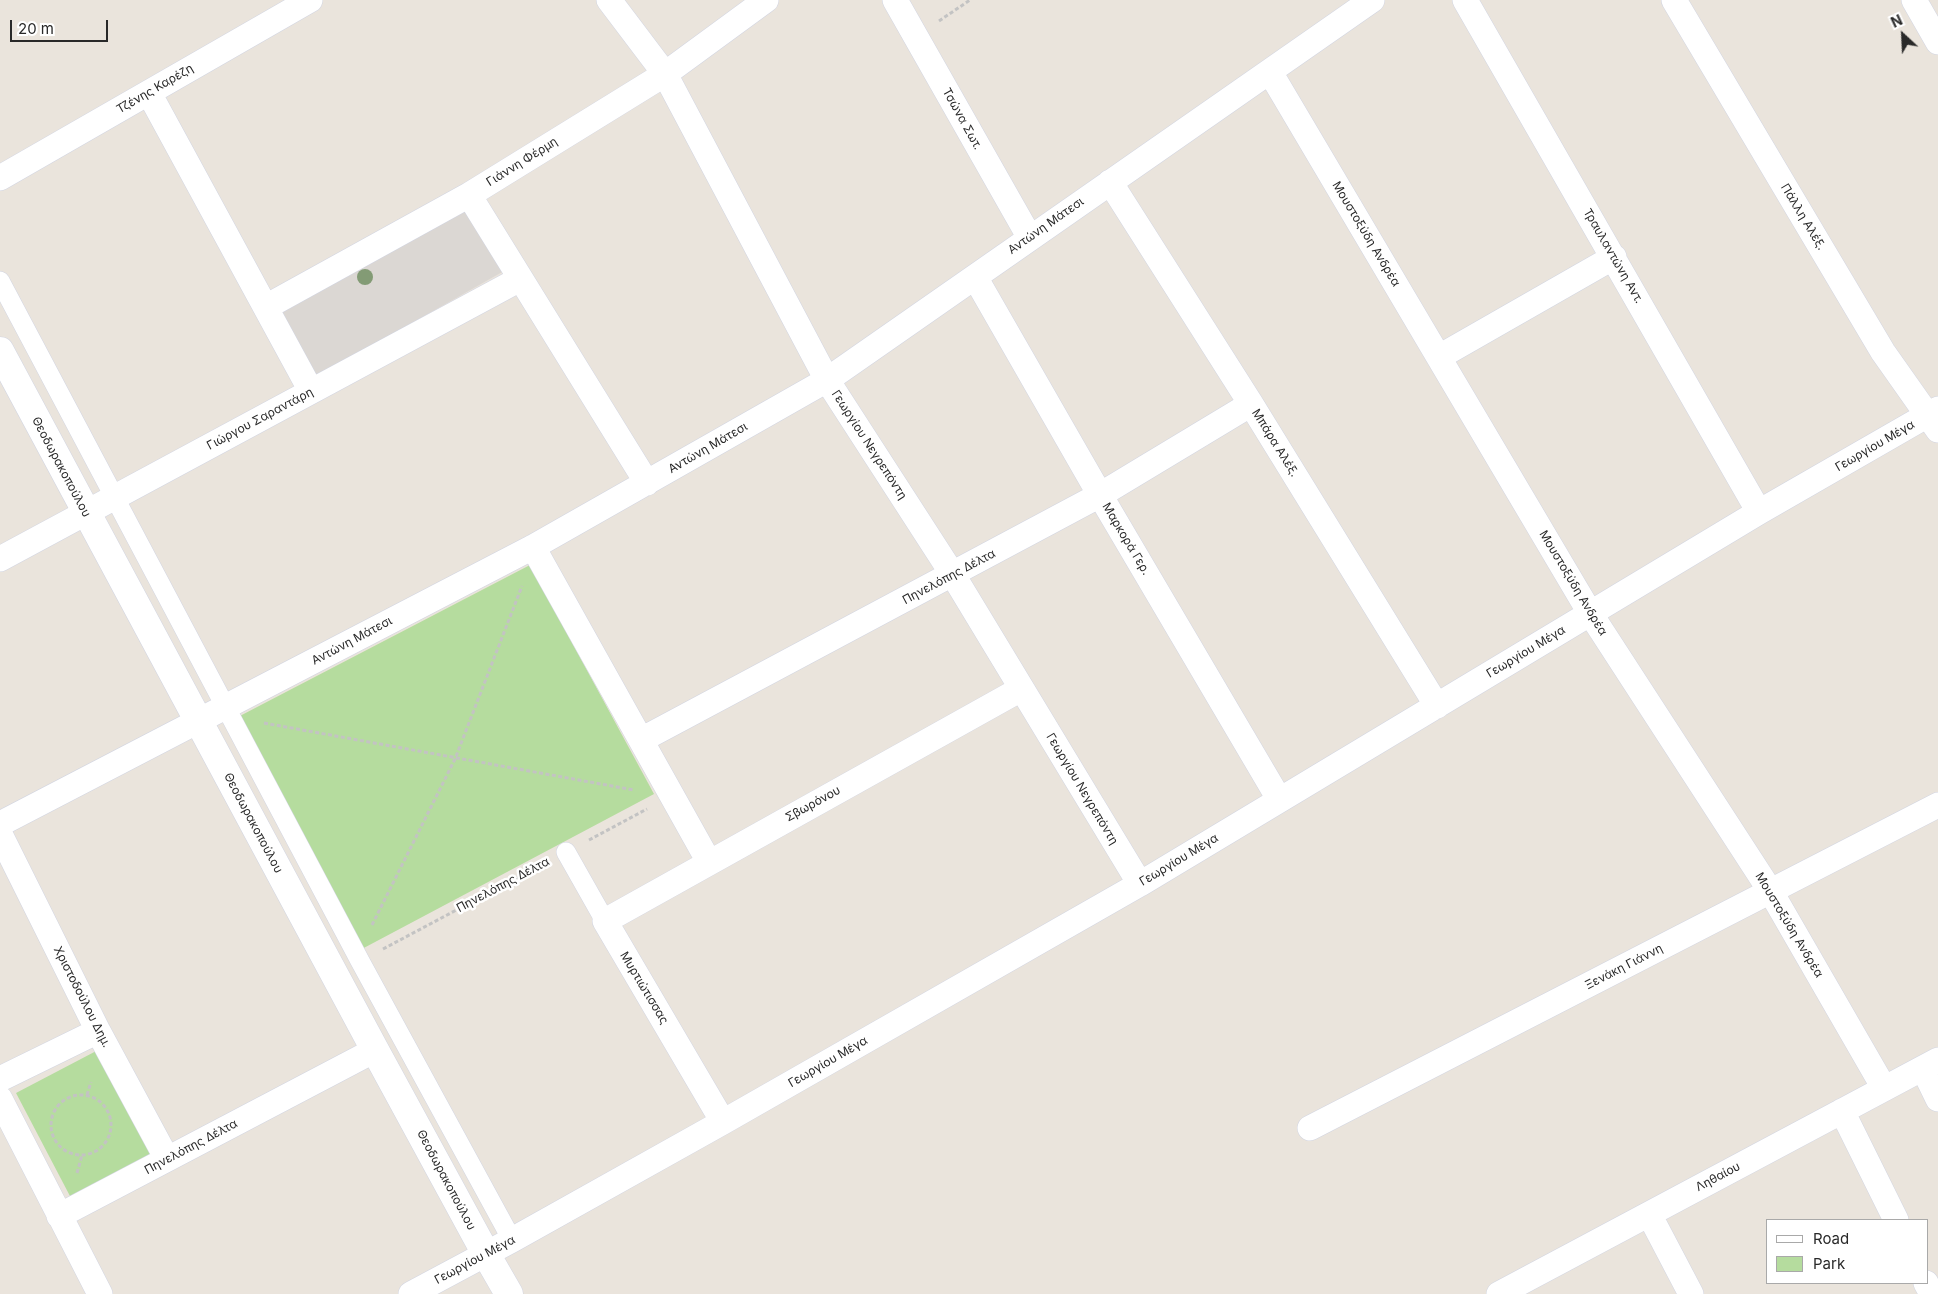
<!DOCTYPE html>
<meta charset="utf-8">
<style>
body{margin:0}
#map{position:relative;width:1938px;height:1294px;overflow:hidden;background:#eae4dc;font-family:Inter,sans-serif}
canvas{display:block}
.legend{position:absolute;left:1766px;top:1219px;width:162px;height:65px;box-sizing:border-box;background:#fff;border:1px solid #a9a9a9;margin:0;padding:6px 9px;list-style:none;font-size:15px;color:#292929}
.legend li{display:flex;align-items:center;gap:10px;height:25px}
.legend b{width:25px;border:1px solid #a9a9a9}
.north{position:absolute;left:1878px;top:10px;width:50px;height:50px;-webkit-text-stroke:4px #fff;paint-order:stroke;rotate:335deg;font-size:14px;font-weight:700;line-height:20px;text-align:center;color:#292929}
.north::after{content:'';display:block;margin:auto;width:18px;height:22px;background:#292929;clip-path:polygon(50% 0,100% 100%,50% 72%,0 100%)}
.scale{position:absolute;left:10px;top:20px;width:98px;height:22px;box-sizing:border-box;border:2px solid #292929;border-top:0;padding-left:6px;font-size:15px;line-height:18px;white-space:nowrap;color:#292929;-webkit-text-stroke:4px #fff;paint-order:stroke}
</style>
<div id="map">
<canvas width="1938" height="1294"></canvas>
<ul class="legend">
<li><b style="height:6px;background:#fff"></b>Road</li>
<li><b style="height:14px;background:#b5dc9e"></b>Park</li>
</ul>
<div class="north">N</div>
<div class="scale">20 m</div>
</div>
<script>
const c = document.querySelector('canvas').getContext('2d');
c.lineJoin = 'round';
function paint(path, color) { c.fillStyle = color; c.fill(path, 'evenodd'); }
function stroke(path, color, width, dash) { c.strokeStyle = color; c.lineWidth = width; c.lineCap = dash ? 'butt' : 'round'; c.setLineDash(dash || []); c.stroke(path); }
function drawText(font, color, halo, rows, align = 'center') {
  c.font = font + ' Inter,sans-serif'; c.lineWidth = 5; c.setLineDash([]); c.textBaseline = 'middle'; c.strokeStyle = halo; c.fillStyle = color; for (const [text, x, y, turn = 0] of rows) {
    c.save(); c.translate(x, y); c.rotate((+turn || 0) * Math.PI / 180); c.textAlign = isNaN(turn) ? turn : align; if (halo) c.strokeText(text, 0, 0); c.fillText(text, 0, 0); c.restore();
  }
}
paint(new Path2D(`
 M 530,565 L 654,794 L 360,950 L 236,718 Z
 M 100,1049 L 155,1154 L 71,1198 L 16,1093 Z`), '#b5dc9e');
paint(new Path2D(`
 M 464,206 L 504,271 L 311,380 L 275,311 Z`), '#dbd7d3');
const pedestrian = new Path2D(`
 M 0,281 L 360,961 L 512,1240
 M 566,852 L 605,921`);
const minor = new Path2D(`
 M 609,0 L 665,74 L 827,380 L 953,575 L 1140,884
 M 895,0 L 1030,238
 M 1465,0 L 1759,512
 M 1674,0 L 1883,352 L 1938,430
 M 1914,0 L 1938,42
 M 1270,72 L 1590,613 L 1771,892 L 1884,1088
 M 149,93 L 311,391
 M 0,178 L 310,0
 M 1110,182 L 1251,404 L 1437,706
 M 469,195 L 647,483
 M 975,277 L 1100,495 L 1279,799
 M 266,307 L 469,195 L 665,74 L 766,0
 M 1439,357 L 1614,257
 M 533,547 L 709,862
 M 0,559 L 520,279
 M 641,740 L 1100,495 L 1251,404
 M 0,824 L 533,547 L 827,380 L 1372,0
 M 0,834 L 98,1031 L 167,1159
 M 1923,1068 L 1938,1099
 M 0,1079 L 98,1031
 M 0,1099 L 100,1294
 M 1842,1111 L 1896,1220
 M 723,1122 L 605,921 L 1021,689
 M 1310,1128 L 1938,805
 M 1649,1214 L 1691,1294
 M 59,1216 L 375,1050
 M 1926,1283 L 1932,1294
 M 411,1294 L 512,1240 L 723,1122 L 1140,884 L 1759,512 L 1938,409
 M 1499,1294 L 1938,1060`);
const tertiary = new Path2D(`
 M 0,351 L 375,1050 L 486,1254 L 509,1294`);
stroke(pedestrian, '#d2d5e1', 20);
stroke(minor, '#d2d5e1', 26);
stroke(tertiary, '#d2d5e1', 29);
stroke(new Path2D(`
 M 939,21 L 970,0
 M 264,723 L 634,790
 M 589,840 L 647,809
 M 372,925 L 455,759 L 522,586
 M 383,949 L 543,864
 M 87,1095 L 91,1082
 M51 1125a30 30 0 1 1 60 0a30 30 0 1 1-60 0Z
 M 77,1173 L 82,1155`), '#c3c3c3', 3, [4, 2.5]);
stroke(pedestrian, '#fff', 19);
stroke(minor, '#fff', 25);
stroke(tertiary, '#fff', 28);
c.fillStyle = '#839b75';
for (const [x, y] of [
 [365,277]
]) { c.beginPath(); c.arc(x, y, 8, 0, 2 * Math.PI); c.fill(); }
drawText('12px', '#292929', '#fff', [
 ["Τζένης Καρέζη",155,89,-30],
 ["Τσώνα Σωτ.",962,119,61],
 ["Γιάννη Φέρμη",522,162,-32],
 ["Πάλλη Αλέξ.",1803,217,59],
 ["Αντώνη Μάτεσι",1046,226,-35],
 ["Μουστοξύδη Ανδρέα",1366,234,59],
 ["Τραυλαντώνη Αντ.",1613,256,60],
 ["Γιώργου Σαραντάρη",260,419,-28],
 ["Μπάρα Αλέξ.",1275,443,58],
 ["Γεωργίου Νεγρεπόντη",869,445,57],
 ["Γεωργίου Μέγα",1875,446,-30],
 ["Αντώνη Μάτεσι",708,448,-30],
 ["Θεοδωρακοπούλου",61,467,62],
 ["Μαρκορά Γερ.",1126,539,59],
 ["Πηνελόπης Δέλτα",949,577,-28],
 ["Μουστοξύδη Ανδρέα",1573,583,59],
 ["Αντώνη Μάτεσι",352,641,-28],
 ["Γεωργίου Μέγα",1526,652,-31],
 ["Γεωργίου Νεγρεπόντη",1082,789,59],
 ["Σβωρόνου",813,804,-29],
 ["Θεοδωρακοπούλου",253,823,62],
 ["Γεωργίου Μέγα",1179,860,-31],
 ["Πηνελόπης Δέλτα",503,885,-28],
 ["Μουστοξύδη Ανδρέα",1789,925,59],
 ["Ξενάκη Γιάννη",1624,967,-27],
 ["Μυρτιώτισσας",644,988,59],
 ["Χριστοδούλου Δημ.",82,997,63],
 ["Γεωργίου Μέγα",828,1062,-30],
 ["Πηνελόπης Δέλτα",191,1147,-28],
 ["Ληθαίου",1718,1177,-28],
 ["Θεοδωρακοπούλου",446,1180,62],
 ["Γεωργίου Μέγα",475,1260,-28]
]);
</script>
